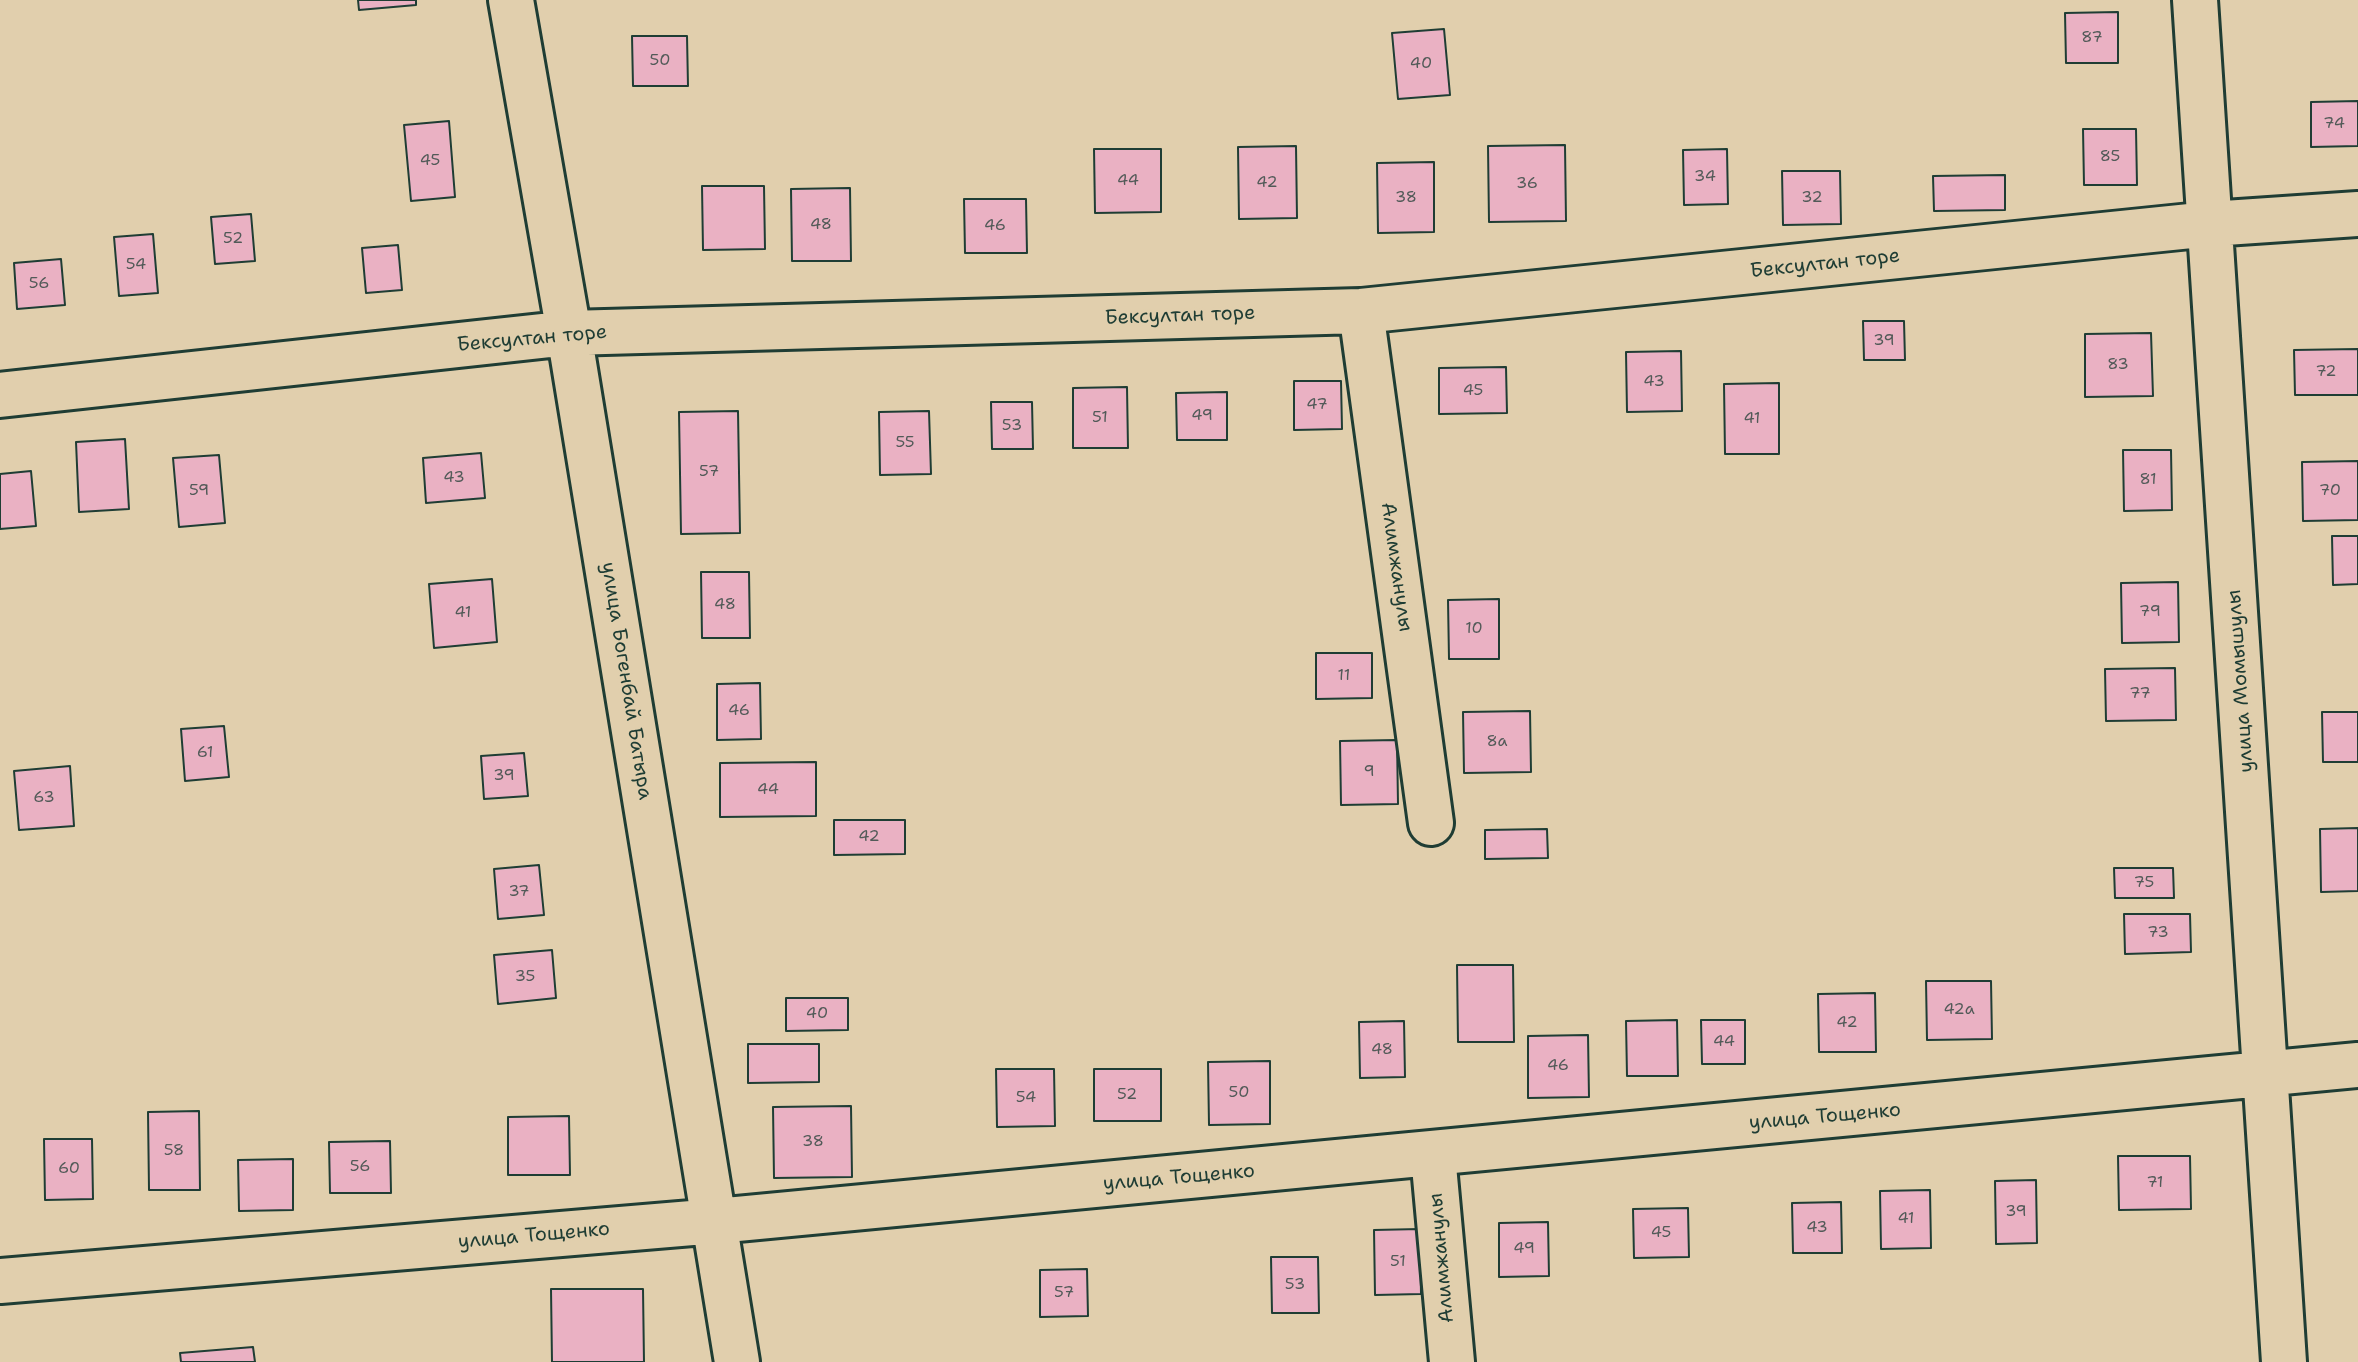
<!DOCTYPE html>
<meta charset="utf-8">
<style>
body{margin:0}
canvas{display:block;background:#e1cfad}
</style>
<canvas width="2358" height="1362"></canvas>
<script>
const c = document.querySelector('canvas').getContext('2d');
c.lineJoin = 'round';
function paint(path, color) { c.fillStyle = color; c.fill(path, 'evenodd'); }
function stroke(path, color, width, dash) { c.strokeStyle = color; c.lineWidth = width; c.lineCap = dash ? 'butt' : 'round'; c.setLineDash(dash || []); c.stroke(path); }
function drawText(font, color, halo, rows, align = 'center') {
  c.font = font + ' "Shantell Sans",sans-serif'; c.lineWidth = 6; c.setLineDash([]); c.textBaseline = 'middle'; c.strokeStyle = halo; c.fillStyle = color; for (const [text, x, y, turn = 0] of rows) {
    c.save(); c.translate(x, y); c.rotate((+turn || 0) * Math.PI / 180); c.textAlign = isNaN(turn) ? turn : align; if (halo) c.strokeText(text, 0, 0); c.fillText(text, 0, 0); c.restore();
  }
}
const building = new Path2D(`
 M 358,0 L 416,0 L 416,5 L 359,10 Z
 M 2118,12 L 2118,63 L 2066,63 L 2065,13 Z
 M 1444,29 L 1450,95 L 1398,99 L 1392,33 Z
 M 632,36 L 687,36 L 688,86 L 633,86 Z
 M 2358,101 L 2358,146 L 2311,147 L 2311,102 Z
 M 449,121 L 455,197 L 411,201 L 404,125 Z
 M 2083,129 L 2136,129 L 2137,185 L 2084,185 Z
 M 1565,145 L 1566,221 L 1489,222 L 1488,146 Z
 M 1296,146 L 1297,218 L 1239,219 L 1238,147 Z
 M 1094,149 L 1161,149 L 1161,212 L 1095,213 Z
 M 1727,149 L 1728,204 L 1684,205 L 1683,150 Z
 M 1434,162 L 1434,232 L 1378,233 L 1377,163 Z
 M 1782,171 L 1840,171 L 1841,224 L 1783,225 Z
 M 2005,175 L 2005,210 L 1934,211 L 1933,176 Z
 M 702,186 L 764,186 L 765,249 L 703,250 Z
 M 850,188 L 851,261 L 792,261 L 791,189 Z
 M 964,199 L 1026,199 L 1027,253 L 965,253 Z
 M 251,214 L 255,261 L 215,264 L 211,217 Z
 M 153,234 L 158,293 L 119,296 L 114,237 Z
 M 398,245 L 402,290 L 366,293 L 362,248 Z
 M 61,259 L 65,305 L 17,309 L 14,263 Z
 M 1863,321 L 1904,321 L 1905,360 L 1864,360 Z
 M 2151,333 L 2153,396 L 2085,397 L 2085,334 Z
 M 2358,349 L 2358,395 L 2295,395 L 2294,350 Z
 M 1681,351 L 1682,411 L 1627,412 L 1626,352 Z
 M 1506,367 L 1507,413 L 1439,414 L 1439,368 Z
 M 1294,381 L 1341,381 L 1342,429 L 1294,430 Z
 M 1779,383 L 1779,454 L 1725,454 L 1724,384 Z
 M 1127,387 L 1128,448 L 1073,448 L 1073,388 Z
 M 1227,392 L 1227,440 L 1177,440 L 1176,393 Z
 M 991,402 L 1032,402 L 1033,449 L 992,449 Z
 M 738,411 L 740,533 L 681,534 L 679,412 Z
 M 929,411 L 931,474 L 880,475 L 879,412 Z
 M 125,439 L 129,509 L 79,512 L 76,442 Z
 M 2123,450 L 2171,450 L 2172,510 L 2124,511 Z
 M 481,453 L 485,498 L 426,503 L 423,458 Z
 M 219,455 L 225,523 L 179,527 L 173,458 Z
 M 2358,461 L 2358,520 L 2303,521 L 2302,462 Z
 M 31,471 L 36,526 L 0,529 L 0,474 Z
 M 2332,536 L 2358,536 L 2358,584 L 2333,585 Z
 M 701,572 L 749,572 L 750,638 L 702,638 Z
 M 492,579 L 497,642 L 434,648 L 429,584 Z
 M 2178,582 L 2179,642 L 2122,643 L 2121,583 Z
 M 1499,599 L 1499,659 L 1449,659 L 1448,600 Z
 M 1316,653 L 1372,653 L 1372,698 L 1316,699 Z
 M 2175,668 L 2176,720 L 2106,721 L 2105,669 Z
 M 760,683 L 761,739 L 717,740 L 717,684 Z
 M 1530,711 L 1531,772 L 1464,773 L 1463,712 Z
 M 2322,712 L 2358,712 L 2358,762 L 2323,762 Z
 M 224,726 L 229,777 L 185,781 L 181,729 Z
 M 1397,740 L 1398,804 L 1341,805 L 1340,741 Z
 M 524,753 L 528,796 L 484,799 L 481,756 Z
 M 816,762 L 816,816 L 720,817 L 720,763 Z
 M 70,766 L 74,826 L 19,830 L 14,771 Z
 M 834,820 L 905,820 L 905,854 L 834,855 Z
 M 2358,828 L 2358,891 L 2321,892 L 2320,829 Z
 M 1547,829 L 1548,858 L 1485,859 L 1485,830 Z
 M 539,865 L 544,915 L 498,919 L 494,869 Z
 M 2114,868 L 2173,868 L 2174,898 L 2115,898 Z
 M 2124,914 L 2190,914 L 2191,952 L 2125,954 Z
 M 552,950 L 556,998 L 498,1004 L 494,955 Z
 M 1457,965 L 1513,965 L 1514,1042 L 1458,1042 Z
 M 1926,981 L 1991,981 L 1992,1039 L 1927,1040 Z
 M 1875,993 L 1876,1052 L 1819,1052 L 1818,994 Z
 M 786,998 L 848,998 L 848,1030 L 786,1031 Z
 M 1677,1020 L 1678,1076 L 1627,1076 L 1626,1021 Z
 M 1701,1020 L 1745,1020 L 1745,1064 L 1702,1064 Z
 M 1404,1021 L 1405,1077 L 1360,1078 L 1359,1022 Z
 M 1588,1035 L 1589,1097 L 1528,1098 L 1528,1036 Z
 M 748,1044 L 819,1044 L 819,1082 L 748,1083 Z
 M 1270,1061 L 1270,1124 L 1209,1125 L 1208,1062 Z
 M 996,1069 L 1054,1069 L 1055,1126 L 997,1127 Z
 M 1094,1069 L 1161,1069 L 1161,1121 L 1094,1121 Z
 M 851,1106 L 852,1177 L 774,1178 L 773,1107 Z
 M 199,1111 L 200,1190 L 149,1190 L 148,1112 Z
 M 569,1116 L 570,1175 L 508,1175 L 508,1117 Z
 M 44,1139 L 92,1139 L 93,1199 L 45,1200 Z
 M 390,1141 L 391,1193 L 330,1193 L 329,1142 Z
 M 2118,1156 L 2190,1156 L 2191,1209 L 2119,1210 Z
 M 293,1159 L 293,1210 L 239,1211 L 238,1160 Z
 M 2036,1180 L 2037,1243 L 1996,1244 L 1995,1181 Z
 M 1930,1190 L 1931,1248 L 1881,1249 L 1880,1191 Z
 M 1841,1202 L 1842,1253 L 1793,1253 L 1792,1203 Z
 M 1688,1208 L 1689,1257 L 1634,1258 L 1633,1209 Z
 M 1548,1222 L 1549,1276 L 1499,1277 L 1499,1223 Z
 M 1420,1229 L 1421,1294 L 1375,1295 L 1374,1230 Z
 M 1271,1257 L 1318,1257 L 1319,1313 L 1272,1313 Z
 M 1087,1269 L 1088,1316 L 1040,1317 L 1040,1270 Z
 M 551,1289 L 643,1289 L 644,1362 L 552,1362 Z
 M 253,1347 L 255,1362 L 181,1362 L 180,1353 Z`);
paint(building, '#eab1c3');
stroke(building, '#1f3d34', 2);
const minor = new Path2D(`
 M 511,0 L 569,333 L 737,1362
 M 2195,0 L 2284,1362
 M 1361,311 L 1431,823
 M 0,395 L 569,333 L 1361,311 L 2210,224 L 2358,214
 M 1433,1155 L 1452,1362
 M 0,1281 L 716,1221 L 2358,1065`);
stroke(minor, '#1f3d34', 50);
stroke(minor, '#e1cfad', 44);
drawText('16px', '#525a58', null, [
 ["87",2092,38],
 ["50",660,61],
 ["40",1421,64],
 ["74",2334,124],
 ["85",2110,157],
 ["45",430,161],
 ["34",1705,177],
 ["44",1128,181],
 ["42",1267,183],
 ["36",1527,184],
 ["38",1406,198],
 ["32",1812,198],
 ["48",821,225],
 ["46",995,226],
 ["52",233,239],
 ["54",136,265],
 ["56",39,284],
 ["39",1884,341],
 ["83",2118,365],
 ["72",2326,372],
 ["43",1654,382],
 ["45",1473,391],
 ["47",1317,405],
 ["49",1202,416],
 ["51",1100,418],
 ["41",1752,419],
 ["53",1012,426],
 ["55",905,443],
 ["57",709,472],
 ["43",454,478],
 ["81",2148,480],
 ["59",199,491],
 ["70",2330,491],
 ["48",725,605],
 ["79",2150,612],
 ["41",463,613],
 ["10",1474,629],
 ["11",1344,676],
 ["77",2140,694],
 ["46",739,711],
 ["8а",1497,742],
 ["61",205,753],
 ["9",1369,772],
 ["39",504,776],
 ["44",768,790],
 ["63",44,798],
 ["42",869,837],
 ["75",2144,883],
 ["37",519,892],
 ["73",2158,933],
 ["35",525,977],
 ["42а",1959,1010],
 ["40",817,1014],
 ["42",1847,1023],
 ["44",1724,1042],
 ["48",1382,1050],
 ["46",1558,1066],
 ["50",1239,1093],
 ["52",1127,1095],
 ["54",1026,1098],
 ["38",813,1142],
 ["58",174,1151],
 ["56",360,1167],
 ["60",69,1169],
 ["71",2155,1183],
 ["39",2016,1212],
 ["41",1906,1219],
 ["43",1817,1228],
 ["45",1661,1233],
 ["49",1524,1249],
 ["51",1398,1262],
 ["53",1295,1285],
 ["57",1064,1293]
]);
drawText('20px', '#1f3d34', '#e1cfad', [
 ["Бексултан торе",1825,264,-6],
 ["Бексултан торе",1180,316,-2],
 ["Бексултан торе",532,339,-5],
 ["Алимжанулы",1396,567,82],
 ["улица Богенбай Батыра",626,681,81],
 ["улица Момышулы",2241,681,-94],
 ["улица Тощенко",1825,1117,-5],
 ["улица Тощенко",1179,1178,-5],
 ["улица Тощенко",534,1236,-5],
 ["Алимжанулы",1442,1258,-95]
]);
</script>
